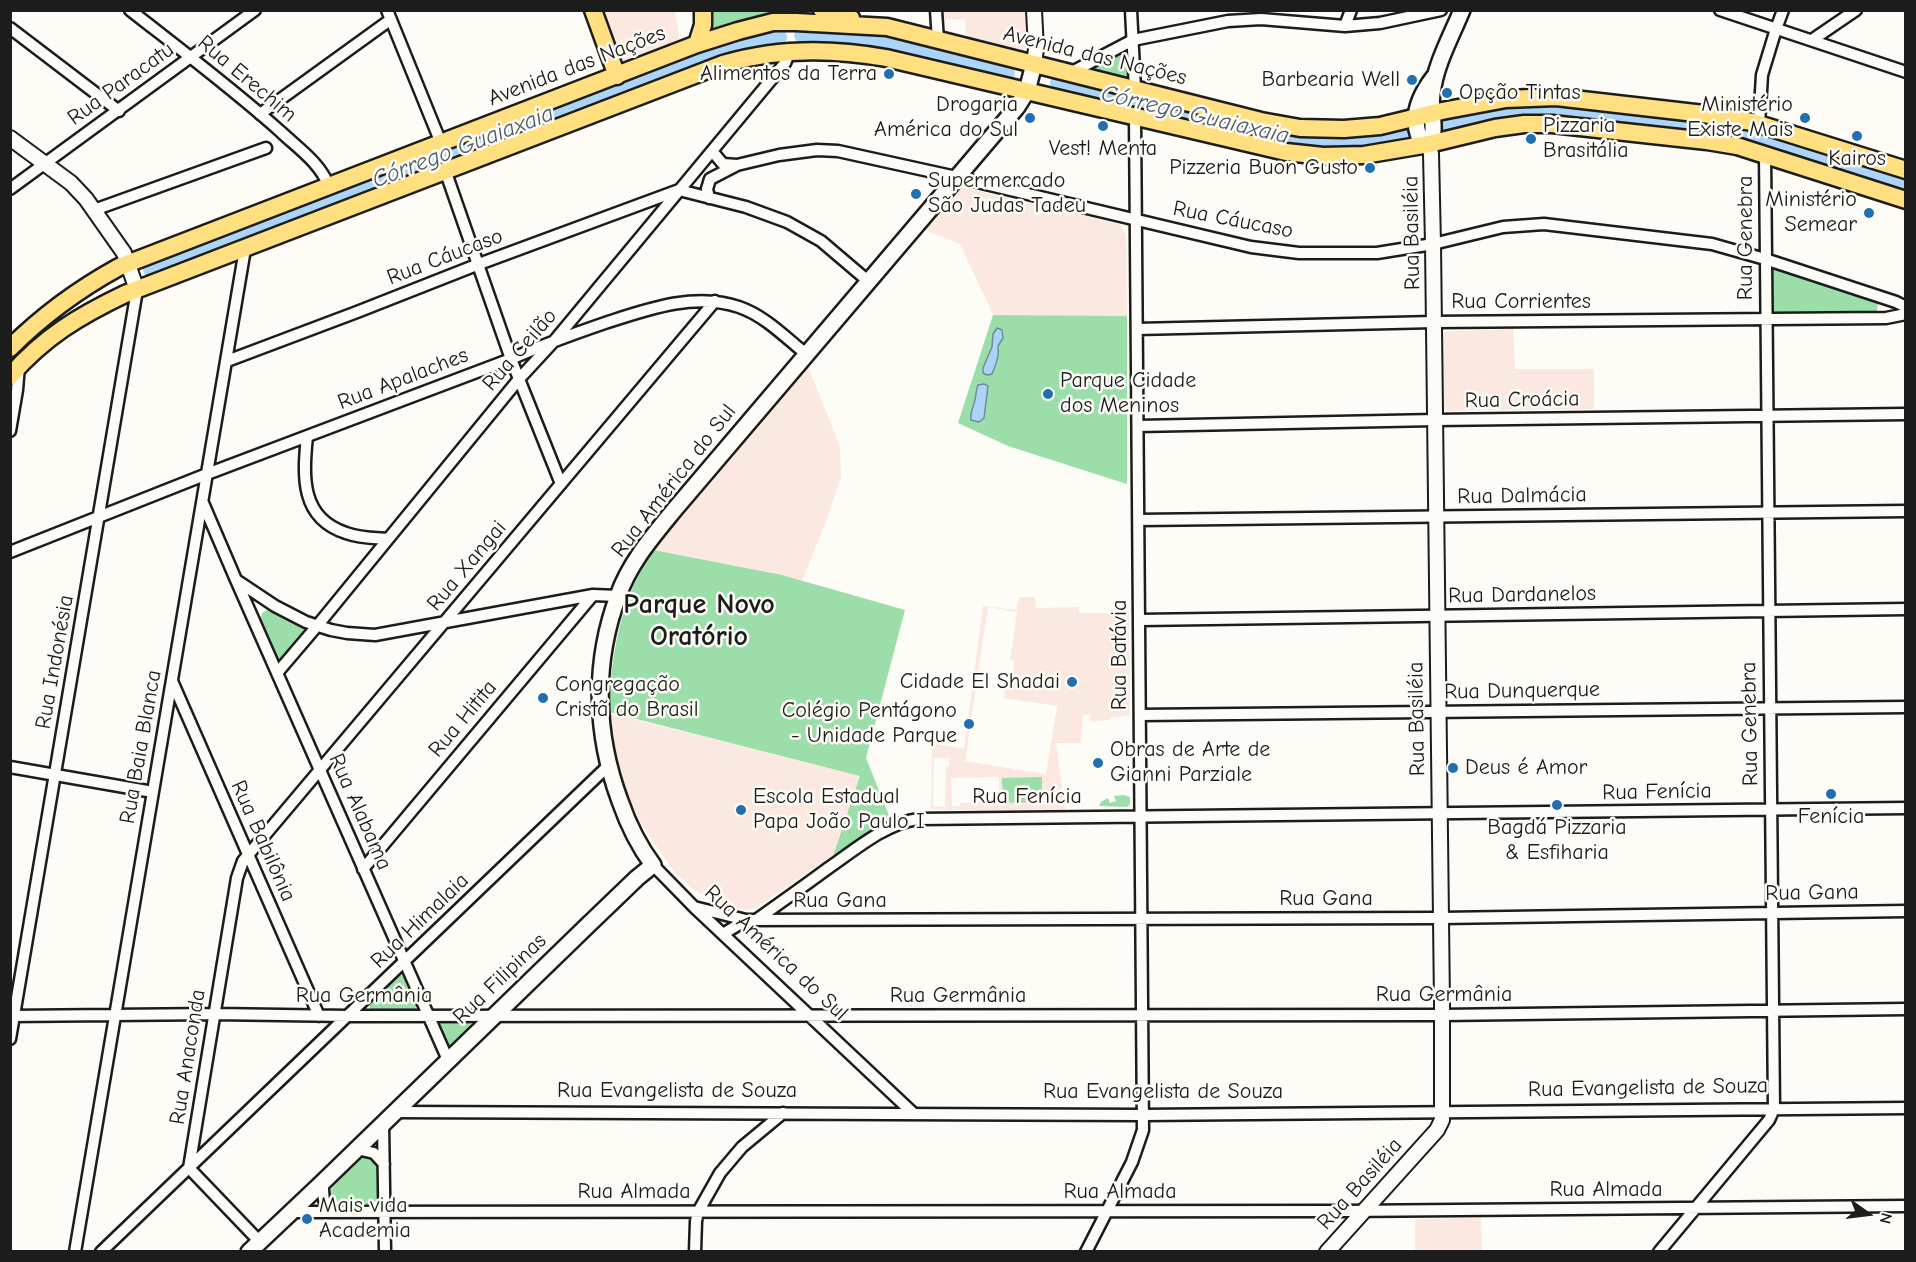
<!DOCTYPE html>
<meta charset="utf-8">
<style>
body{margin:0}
#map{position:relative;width:1916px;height:1262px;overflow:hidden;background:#fdfcf7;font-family:"Comic Neue",sans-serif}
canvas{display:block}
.frame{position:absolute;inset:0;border:12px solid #1c1c1c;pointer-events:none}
.north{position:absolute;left:1838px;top:1184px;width:60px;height:60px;-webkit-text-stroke:4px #fdfcf7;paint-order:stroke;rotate:104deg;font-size:16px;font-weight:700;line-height:24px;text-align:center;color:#1c1c1c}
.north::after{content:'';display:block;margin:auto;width:21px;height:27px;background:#1c1c1c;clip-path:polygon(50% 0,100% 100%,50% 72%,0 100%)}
</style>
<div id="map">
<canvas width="1916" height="1262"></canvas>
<div class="frame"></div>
<div class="north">N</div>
</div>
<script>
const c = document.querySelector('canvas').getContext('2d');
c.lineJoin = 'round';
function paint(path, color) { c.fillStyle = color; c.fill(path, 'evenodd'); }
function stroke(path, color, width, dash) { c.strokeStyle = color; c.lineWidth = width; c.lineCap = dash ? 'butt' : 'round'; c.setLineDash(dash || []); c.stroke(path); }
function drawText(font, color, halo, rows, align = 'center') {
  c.font = font + ' "Comic Neue",sans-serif'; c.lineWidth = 5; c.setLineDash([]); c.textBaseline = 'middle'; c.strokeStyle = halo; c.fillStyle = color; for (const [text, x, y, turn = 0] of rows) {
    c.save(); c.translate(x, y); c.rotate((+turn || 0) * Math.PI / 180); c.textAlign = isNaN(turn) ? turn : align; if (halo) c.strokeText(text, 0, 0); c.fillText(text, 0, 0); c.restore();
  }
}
paint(new Path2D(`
 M 604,11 L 675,11 L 680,41 L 623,62 Z
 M 944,11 L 1026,11 L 1027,47 L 1023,50 L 966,36 L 965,19 L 945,20 Z
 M 961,187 L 1119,224 L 1126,235 L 1127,316 L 993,315 L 960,244 L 922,229 L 957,188 Z
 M 1513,329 L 1515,369 L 1594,369 L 1594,409 L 1447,411 L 1443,406 L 1443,335 L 1446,331 Z
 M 807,364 L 840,447 L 841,477 L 827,519 L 802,581 L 753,569 L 654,550 Z
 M 1019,597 L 1035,597 L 1036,608 L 1079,607 L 1079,613 L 1123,613 L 1123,611 L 1129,611 L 1130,715 L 1109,718 L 1109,720 L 1092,722 L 1092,720 L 1090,720 L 1091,715 L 1083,714 L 1081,743 L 1056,743 L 1066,814 L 931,809 L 932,743 L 964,749 L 983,606 L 1016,610 ZM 988,607 L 1017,612 L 1010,660 L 1014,661 L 1013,675 L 1007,674 L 1004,698 L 1057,706 L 1046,774 L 965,761 ZM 934,758 L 949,758 L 949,766 L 946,766 L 945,807 L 933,806 ZM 999,777 L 999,802 L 960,803 L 960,807 L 952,806 L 951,778 Z
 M 609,713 L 861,776 L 833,856 L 754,909 L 746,910 L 715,903 L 693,889 L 676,874 L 643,827 L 626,792 L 618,766 Z
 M 1481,1218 L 1482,1251 L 1415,1251 L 1415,1219 Z`), '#fbe9e1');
paint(new Path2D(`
 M 708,11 L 773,11 L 775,16 L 707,32 Z
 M 775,41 L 772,46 L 432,169 L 430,162 L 696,59 L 743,46 Z
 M 1127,50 L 1130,79 L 1129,80 L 1092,70 Z
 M 426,164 L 428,170 L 155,276 L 154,273 L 183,258 Z
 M 1774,268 L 1778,268 L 1876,301 L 1878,304 L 1877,311 L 1872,313 L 1773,313 L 1771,308 L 1770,272 Z
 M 993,315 L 1127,316 L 1127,484 L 1008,446 L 958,423 Z
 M 654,550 L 782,575 L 905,610 L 866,758 L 890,818 L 833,856 L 860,776 L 609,712 C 611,656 620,597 654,550 Z
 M 268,609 L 304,628 L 303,633 L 279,661 L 276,659 L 260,621 L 262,613 Z
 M 1042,777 L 1042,802 L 1003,803 L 1002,778 Z
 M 1124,795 L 1130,797 L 1130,804 L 1127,807 L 1099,806 L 1101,802 L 1108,798 L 1110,803 L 1116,801 L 1114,796 Z
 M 401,975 L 405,978 L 417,1004 L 415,1009 L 412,1011 L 370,1010 L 369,1003 L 396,976 Z
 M 438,1021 L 465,1021 L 470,1023 L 471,1029 L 451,1048 L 446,1044 Z
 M 365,1157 L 374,1158 L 379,1168 L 378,1202 C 372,1208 341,1209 334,1204 C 330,1201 330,1199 329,1195 L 333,1186 L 361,1158 Z`), '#9cdea9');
const water = new Path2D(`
 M 997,328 L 1002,330 L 1003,338 L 998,346 C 1000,355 996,365 992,374 L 987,375 L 983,373 L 983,368 L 992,347 L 993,334 Z
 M 984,384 L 988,386 L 984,418 L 979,422 L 971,420 C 970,412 973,408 975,400 C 976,395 976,390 978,385 Z`);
paint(water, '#acd4f6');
stroke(water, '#728a9f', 1.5);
stroke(new Path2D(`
 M 802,35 L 873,40 L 939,55 L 1007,73
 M 1058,83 L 1287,138 C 1327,142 1364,141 1404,134
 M 1444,126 L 1507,113 L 1545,111 L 1697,126 L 1735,133 L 1769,141 L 1906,186
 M 151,269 L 188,253 L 695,56 L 742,43 L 779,37`), '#acd4f6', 16);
const minor = new Path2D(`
 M 130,10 C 181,50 233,89 281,132 C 299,149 319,162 329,186
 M 387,10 L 441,143
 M 936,10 L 938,41
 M 1131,10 L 1135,89
 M 1720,10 L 1906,72
 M 1345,26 L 1351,10
 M 10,28 L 119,111
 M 1812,40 L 1856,10
 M 1072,72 L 1133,40 L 1228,21 L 1261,19 L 1345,26 L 1380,23 L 1441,10
 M 260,114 L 390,20
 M 1759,124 L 1762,75 L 1776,29 L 1783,10
 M 712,151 L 723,164 L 737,165
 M 445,170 L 511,359 L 561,484
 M 10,189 L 255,10
 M 709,198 L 707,189 L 710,179 L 737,165 L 779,155 L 817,150 L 838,151 L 956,177 L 1251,247 L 1299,253 L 1377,253 L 1433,244 L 1503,227 L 1544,224 L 1712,244 L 1765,259 L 1896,302 L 1906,307
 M 94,210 L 266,148
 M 1137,329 L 1434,322 L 1886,318 L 1906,314
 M 227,361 L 357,312 L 479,264 L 679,190 L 746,207 L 787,222 L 821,241 L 868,281
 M 1138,426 L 1435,420 L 1906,414
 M 10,431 L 17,390 L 19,366
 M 307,436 C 303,476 300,518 346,533 C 359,538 374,538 388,539
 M 203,503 L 236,580 L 275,606 L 306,622 L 331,630 L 347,633 L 375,635 L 593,595 L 618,596
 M 1139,520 L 1906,511
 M 10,552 L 207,474 L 511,359 C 542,345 573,334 605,323 C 648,309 695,292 739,307 C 765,316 785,337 806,354
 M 236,580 L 448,1060
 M 1140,620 L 1906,609
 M 277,673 L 317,626 L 519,379 L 555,340 L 785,63 L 790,51
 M 172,681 L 319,1016
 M 1140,715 L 1906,707
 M 10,767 L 153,792
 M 653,865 L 694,907 L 914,1114
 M 363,869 L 593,595
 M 694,907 L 746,920 L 1441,918 L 1906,911
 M 756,920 C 780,903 804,886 827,869 C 855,850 885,823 919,819 L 1906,808
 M 723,934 L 746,920
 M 10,1016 L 215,1014 L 348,1016 L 1442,1015 L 1906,1009
 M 10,1039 L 137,290
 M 394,1112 L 1143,1115 L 1906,1108
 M 383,1123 L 385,1252
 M 357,1149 L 374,1153 L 384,1164
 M 323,1182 C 323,1195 322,1205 334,1212
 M 292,1212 L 1345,1211 L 1906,1206
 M 259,1241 L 189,1168 L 237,878 L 243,861 L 715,301
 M 75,1252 L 245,249
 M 101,1252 L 608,766
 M 695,1252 L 696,1221 L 698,1212 L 720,1173 L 742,1147 L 783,1113
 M 1086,1252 L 1132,1162 L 1143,1130 L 1135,117
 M 1659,1252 L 1769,1120 L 1774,1109 L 1765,154`);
const tertiary = new Path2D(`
 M 1034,10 L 1036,49 L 1034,64
 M 10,138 L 71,183 L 86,199 L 124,253 L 137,290
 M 1327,1252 L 1437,1130 L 1442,1120 L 1442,1004 L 1433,244 L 1431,154 L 1429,144`);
const secondary = new Path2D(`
 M 1434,77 C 1420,95 1410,116 1420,139 L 1429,144 C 1438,130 1429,110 1432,94 C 1435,65 1451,37 1462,10
 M 249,1252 L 323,1182 L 585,928 L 637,878 L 653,865 C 638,845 628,824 620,801 C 595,734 593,663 618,596 C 630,562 653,536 675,509 L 1017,107 L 1027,91 L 1034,64`);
const primary = new Path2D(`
 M 593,10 L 617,76
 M 822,10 L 851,18
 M 697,44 L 703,25 L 703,10
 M 10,348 C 43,315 79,289 119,267 L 697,44 L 738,31 L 773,22 L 796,22 L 887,27 L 1261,121 L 1300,128 L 1344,129 L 1380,126 L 1442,111 L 1506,99 L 1556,97 L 1704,114 L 1752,122 L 1906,170
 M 10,376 C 44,337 79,316 125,294 L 723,64 C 776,48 831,48 886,58 L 1286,152 L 1323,156 L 1364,155 L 1429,144 L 1495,128 L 1524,124 L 1552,124 L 1707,141 L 1737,146 L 1906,200`);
stroke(minor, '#1c1c1c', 15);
stroke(tertiary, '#1c1c1c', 18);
stroke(secondary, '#1c1c1c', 20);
stroke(primary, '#1c1c1c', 21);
stroke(minor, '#fdfcf7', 10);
stroke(tertiary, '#fdfcf7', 14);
stroke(secondary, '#fdfcf7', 15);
stroke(primary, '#ffdf80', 16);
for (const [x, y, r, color] of [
 [889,74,6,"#1f6fb2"],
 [1412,80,6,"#1f6fb2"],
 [1447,93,6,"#1f6fb2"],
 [1030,118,6,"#1f6fb2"],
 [1805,118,6,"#1f6fb2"],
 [1103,126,6,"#1f6fb2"],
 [1857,136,6,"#1f6fb2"],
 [1531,139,6,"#1f6fb2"],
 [1370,168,6,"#1f6fb2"],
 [916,194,6,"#1f6fb2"],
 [1869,213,6,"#1f6fb2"],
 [1048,394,6,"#1f6fb2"],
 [1072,682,6,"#1f6fb2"],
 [543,698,6,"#1f6fb2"],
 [969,724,6,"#1f6fb2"],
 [1098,763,6,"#1f6fb2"],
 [1453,768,6,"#1f6fb2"],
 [1831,794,6,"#1f6fb2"],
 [1557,805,6,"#1f6fb2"],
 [741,810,6,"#1f6fb2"],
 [307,1219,6,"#1f6fb2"]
]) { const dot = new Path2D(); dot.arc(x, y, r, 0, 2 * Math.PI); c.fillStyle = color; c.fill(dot); stroke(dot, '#fdfcf7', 2); }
drawText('22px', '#1c1c1c', '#fdfcf7', [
 ["Avenida das Nações",1095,56,14],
 ["Avenida das Nações",577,66,-21],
 ["Rua Erechim",247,79,40],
 ["Rua Paracatu",121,84,-36],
 ["Rua Cáucaso",1233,220,11],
 ["Rua Basiléia",1412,233,-91],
 ["Rua Genebra",1746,238,-90],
 ["Rua Cáucaso",445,257,-21],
 ["Rua Corrientes",1521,302],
 ["Rua Ceilão",520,350,-49],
 ["Rua Apalaches",403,379,-21],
 ["Rua Croácia",1522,400,-1],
 ["Rua América do Sul",674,481,-52],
 ["Rua Dalmácia",1522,496,-1],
 ["Rua Xangai",467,566,-50],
 ["Rua Dardanelos",1522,595,-1],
 ["Rua Batávia",1120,655,-90],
 ["Rua Indonésia",55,662,-80],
 ["Rua Dunquerque",1522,691,-1],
 ["Rua Hitita",463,719,-50],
 ["Rua Basiléia",1417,719,-91],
 ["Rua Genebra",1750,724,-91],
 ["Rua Baia Blanca",141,747,-80],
 ["Rua Fenícia",1657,792,-1],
 ["Rua Fenícia",1027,797],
 ["Rua Alabama",360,812,66],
 ["Rua Babilônia",263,841,66],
 ["Rua Gana",1812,893,-1],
 ["Rua Gana",1326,899],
 ["Rua Gana",840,901],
 ["Rua Himalaia",420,921,-44],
 ["Rua América do Sul",776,953,43],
 ["Rua Filipinas",500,979,-44],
 ["Rua Germânia",1444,995],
 ["Rua Germânia",364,996],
 ["Rua Germânia",958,996],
 ["Rua Anaconda",188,1057,-81],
 ["Rua Evangelista de Souza",1648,1088,-1],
 ["Rua Evangelista de Souza",677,1091],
 ["Rua Evangelista de Souza",1163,1092],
 ["Rua Basiléia",1360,1184,-48],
 ["Rua Almada",1606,1190],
 ["Rua Almada",634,1192],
 ["Rua Almada",1120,1192]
]);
drawText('22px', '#1c1c1c', '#fdfcf7', [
 ["Alimentos da Terra",877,74,"right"],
 ["Barbearia Well",1400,80,"right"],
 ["Opção Tintas",1459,93],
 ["Drogaria",1018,105,"right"],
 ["América do Sul",1018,130,"right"],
 ["Ministério",1793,105,"right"],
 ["Existe Mais",1793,130,"right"],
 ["Pizzaria",1543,126],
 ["Brasitália",1543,151],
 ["Vest! Menta",1103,149,"center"],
 ["Kairos",1857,159,"center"],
 ["Pizzeria Buon Gusto",1358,168,"right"],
 ["Supermercado",928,181],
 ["São Judas Tadeu",928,206],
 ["Ministério",1857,200,"right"],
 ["Semear",1857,225,"right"],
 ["Parque Cidade",1060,381],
 ["dos Meninos",1060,406],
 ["Cidade El Shadai",1060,682,"right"],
 ["Congregação",555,685],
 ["Cristã do Brasil",555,710],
 ["Colégio Pentágono",957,711,"right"],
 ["- Unidade Parque",957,736,"right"],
 ["Obras de Arte de",1110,750],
 ["Gianni Parziale",1110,775],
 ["Deus é Amor",1465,768],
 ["Escola Estadual",753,797],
 ["Papa João Paulo I",753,822],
 ["Fenícia",1831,817,"center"],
 ["Bagdá Pizzaria",1557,828,"center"],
 ["& Esfiharia",1557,853,"center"],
 ["Mais vida",319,1206],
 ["Academia",319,1231]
], 'left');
drawText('italic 24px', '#4e5c68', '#fdfcf7', [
 ["Córrego Guaiaxaia",1195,115,13],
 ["Córrego Guaiaxaia",463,147,-21]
]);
drawText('bold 28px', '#1c1c1c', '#fdfcf7', [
 ["Parque Novo",699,605],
 ["Oratório",699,637]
]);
</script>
